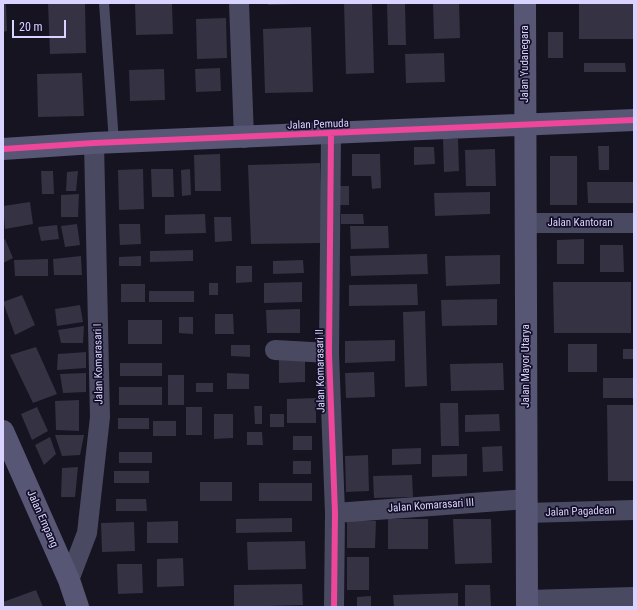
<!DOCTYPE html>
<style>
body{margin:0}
#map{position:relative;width:637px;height:610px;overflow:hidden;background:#161421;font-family:"Roboto Condensed",sans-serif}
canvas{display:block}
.frame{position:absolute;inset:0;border:4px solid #d9d4ff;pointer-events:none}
.scale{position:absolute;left:12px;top:20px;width:54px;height:18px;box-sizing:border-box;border:2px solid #d9d4ff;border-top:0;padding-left:5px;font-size:12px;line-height:14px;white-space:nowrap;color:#d9d4ff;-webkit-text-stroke:3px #130f26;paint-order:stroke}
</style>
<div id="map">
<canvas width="637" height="610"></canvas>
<div class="frame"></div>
<div class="scale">20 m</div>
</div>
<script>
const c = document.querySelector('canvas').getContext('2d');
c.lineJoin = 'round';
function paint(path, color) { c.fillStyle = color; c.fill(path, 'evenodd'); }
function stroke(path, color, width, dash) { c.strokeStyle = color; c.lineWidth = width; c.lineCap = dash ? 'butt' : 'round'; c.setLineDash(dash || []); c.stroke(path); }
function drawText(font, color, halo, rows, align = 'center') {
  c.font = font + ' "Roboto Condensed",sans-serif'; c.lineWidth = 3.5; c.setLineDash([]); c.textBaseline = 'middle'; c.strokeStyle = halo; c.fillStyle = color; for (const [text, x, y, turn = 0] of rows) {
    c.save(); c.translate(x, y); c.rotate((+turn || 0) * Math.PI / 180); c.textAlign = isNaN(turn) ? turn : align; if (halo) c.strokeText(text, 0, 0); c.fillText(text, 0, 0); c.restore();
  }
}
paint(new Path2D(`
 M 3,3 L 6,3 L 7,31 L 3,32 Z
 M 48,3 L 85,3 L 86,53 L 50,54 Z
 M 135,3 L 172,3 L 173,34 L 136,35 Z
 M 268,3 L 296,3 L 296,4 L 268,5 Z
 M 344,3 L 372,3 L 374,73 L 346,74 Z
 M 387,3 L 405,3 L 406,45 L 388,45 Z
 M 433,3 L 459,3 L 460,38 L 434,39 Z
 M 579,3 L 634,3 L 634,39 L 579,39 Z
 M 226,18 L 227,58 L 197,59 L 196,19 Z
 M 311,27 L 313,92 L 265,93 L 263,29 Z
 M 548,32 L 563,32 L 563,58 L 548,58 Z
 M 444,53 L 445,82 L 406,83 L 405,54 Z
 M 584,63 L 625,63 L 626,72 L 584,72 Z
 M 220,68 L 221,91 L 196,92 L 195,69 Z
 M 164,69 L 165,100 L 130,101 L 129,70 Z
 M 82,73 L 84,116 L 38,117 L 37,74 Z
 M 443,139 L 458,139 L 459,171 L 444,172 Z
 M 598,146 L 609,146 L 609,170 L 599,170 Z
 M 414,147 L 434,147 L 435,164 L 414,165 Z
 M 495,149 L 496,186 L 466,186 L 465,150 Z
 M 220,154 L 221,191 L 195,191 L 194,155 Z
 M 352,154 L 380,154 L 381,188 L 372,189 L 371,176 L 352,176 Z
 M 550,156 L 577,156 L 577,205 L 550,205 Z
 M 320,163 L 323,243 L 251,244 L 248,165 Z
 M 143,169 L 144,209 L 119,210 L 118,170 Z
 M 151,169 L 173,169 L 174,197 L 152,197 Z
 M 190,169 L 191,195 L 182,196 L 181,170 Z
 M 41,171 L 53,171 L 54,194 L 42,194 Z
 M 78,171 L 76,191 L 66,191 L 67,172 Z
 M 587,182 L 634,182 L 634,203 L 588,203 Z
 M 338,186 L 349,186 L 349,205 L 338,205 Z
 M 490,192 L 490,214 L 435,216 L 434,193 Z
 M 79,194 L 78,217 L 61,217 L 61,195 Z
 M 30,202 L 33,224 L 5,229 L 3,206 Z
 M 205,214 L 206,233 L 165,234 L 165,215 Z
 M 341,214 L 363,214 L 364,224 L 341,224 Z
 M 214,217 L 231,217 L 232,241 L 215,242 Z
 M 77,224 L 80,245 L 65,247 L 61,226 Z
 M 119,224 L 140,224 L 141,244 L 120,245 Z
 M 57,225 L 59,239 L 41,241 L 38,227 Z
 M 350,226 L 388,226 L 389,248 L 351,249 Z
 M 5,239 L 13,258 L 3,263 L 3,240 Z
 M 584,239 L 584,264 L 557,264 L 557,240 Z
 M 600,245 L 623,245 L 624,272 L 600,272 Z
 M 193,250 L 193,261 L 150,262 L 150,251 Z
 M 427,254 L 428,274 L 351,276 L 350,256 Z
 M 500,255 L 500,284 L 446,286 L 445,256 Z
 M 81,256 L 82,275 L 54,275 L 53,259 Z
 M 141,256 L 141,266 L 119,266 L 119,257 Z
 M 48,259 L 48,276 L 15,276 L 14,260 Z
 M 303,260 L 304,273 L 273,274 L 273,261 Z
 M 236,266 L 252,266 L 252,282 L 236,283 Z
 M 302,282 L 302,302 L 264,303 L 264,283 Z
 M 553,282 L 631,282 L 631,333 L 554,333 Z
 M 209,283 L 218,283 L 218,295 L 209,295 Z
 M 121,284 L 145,284 L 145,302 L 121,302 Z
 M 417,284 L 418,305 L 349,306 L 349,285 Z
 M 149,291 L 194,291 L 194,302 L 149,302 Z
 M 22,295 L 35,325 L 15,335 L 3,302 Z
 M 497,299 L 497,325 L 442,326 L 441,300 Z
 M 80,305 L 83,322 L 57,326 L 55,309 Z
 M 300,309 L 300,333 L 267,333 L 266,310 Z
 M 425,311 L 427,386 L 405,387 L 403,312 Z
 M 215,314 L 233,314 L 234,334 L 215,334 Z
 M 179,317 L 193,317 L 193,334 L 179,333 Z
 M 128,320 L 162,320 L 162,344 L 128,344 Z
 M 84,326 L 83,343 L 61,343 L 58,330 Z
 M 395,340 L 395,361 L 345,363 L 345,341 Z
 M 568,344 L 597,344 L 597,372 L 568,372 Z
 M 231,345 L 250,345 L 250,357 L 231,356 Z
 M 36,347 L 57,394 L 33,403 L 10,355 Z
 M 623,349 L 634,349 L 634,359 L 623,359 Z
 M 86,352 L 86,368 L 57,370 L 58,354 Z
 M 279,356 L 305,356 L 305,382 L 279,383 Z
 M 120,363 L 162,363 L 162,376 L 120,376 Z
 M 503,363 L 504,390 L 451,391 L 450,364 Z
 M 374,372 L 375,397 L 346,398 L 345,373 Z
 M 86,373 L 86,392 L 63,393 L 60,374 Z
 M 227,373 L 249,374 L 249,389 L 227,389 Z
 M 168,375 L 184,375 L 184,405 L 168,405 Z
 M 603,378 L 634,378 L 634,398 L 603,398 Z
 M 196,383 L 213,383 L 213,392 L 196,392 Z
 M 119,387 L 162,387 L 162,405 L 119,405 Z
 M 316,398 L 316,423 L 287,423 L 287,399 Z
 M 79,400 L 79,431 L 56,430 L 55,401 Z
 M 440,403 L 458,403 L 459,446 L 441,446 Z
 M 607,405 L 634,405 L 634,481 L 608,481 Z
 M 254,406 L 262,406 L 262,424 L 255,424 Z
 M 37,407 L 48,431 L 32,440 L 21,414 Z
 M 186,407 L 202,407 L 202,435 L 186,435 Z
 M 214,414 L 233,414 L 233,438 L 214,439 Z
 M 270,414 L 284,414 L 284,427 L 270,427 Z
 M 499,414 L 500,431 L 465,432 L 465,415 Z
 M 118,418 L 149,418 L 149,429 L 118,429 Z
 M 153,421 L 176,421 L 176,436 L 153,436 Z
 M 247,432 L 262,432 L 263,445 L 247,445 Z
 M 55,435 L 84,435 L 80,455 L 62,456 Z
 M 293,436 L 312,436 L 312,450 L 293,450 Z
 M 50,437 L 56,454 L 44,465 L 35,445 Z
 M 502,446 L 503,471 L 483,472 L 482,447 Z
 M 421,448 L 421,464 L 392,465 L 392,449 Z
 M 119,452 L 152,452 L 152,463 L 119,463 Z
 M 467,454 L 467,476 L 432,477 L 432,455 Z
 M 368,455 L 369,491 L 346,492 L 345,456 Z
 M 293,461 L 311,461 L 311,474 L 293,474 Z
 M 78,467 L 75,497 L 61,497 L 62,468 Z
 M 114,471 L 149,471 L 149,483 L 114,483 Z
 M 412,475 L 413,497 L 374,498 L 373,476 Z
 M 200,482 L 232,482 L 232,501 L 200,501 Z
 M 259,483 L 312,483 L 312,501 L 259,501 Z
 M 116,499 L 146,499 L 147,511 L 116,511 Z
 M 292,518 L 292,532 L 236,533 L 236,519 Z
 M 388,519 L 428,519 L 428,549 L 388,549 Z
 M 453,519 L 491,519 L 492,563 L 455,564 Z
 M 347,520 L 376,521 L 375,548 L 347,548 Z
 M 178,521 L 178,543 L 147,543 L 147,522 Z
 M 134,522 L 135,551 L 102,552 L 101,523 Z
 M 305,541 L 306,569 L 248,570 L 247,542 Z
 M 347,557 L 369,557 L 369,590 L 347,590 Z
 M 183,558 L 184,586 L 157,587 L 157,559 Z
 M 117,564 L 142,564 L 143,593 L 118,594 Z
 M 302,584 L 303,605 L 234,607 L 234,585 Z
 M 465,585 L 490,585 L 491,607 L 465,607 Z
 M 36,590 L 43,607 L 3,607 L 3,602 Z
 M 458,593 L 458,607 L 394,607 L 393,595 Z
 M 371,596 L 371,607 L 357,607 L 357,597 Z`), '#343243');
stroke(new Path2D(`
 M 104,3 L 114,142`), '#4a4962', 10);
stroke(new Path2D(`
 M 239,3 L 244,138
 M 331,134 L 329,353 L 335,513 L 334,607
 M 525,223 L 634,223
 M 275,350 L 329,353
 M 335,513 L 527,499
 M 527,513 L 634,510
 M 69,580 L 87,533 L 100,417 L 94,143
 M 527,600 L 634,597`), '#4a4962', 20);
stroke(new Path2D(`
 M 525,3 L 527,607
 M 3,149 L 94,143 L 634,120
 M 3,431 L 69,580 L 78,607`), '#575674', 22);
stroke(new Path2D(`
 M 331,134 L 329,353 L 335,513 L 334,607
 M 3,149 L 94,143 L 634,120`), '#ed469a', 6);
drawText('11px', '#d9d4ff', '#130f26', [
 ["Jalan Yudanegara",525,64,-90],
 ["Jalan Pemuda",318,125,-2],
 ["Jalan Kantoran",580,223],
 ["Jalan Komarasari I",99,364,-91],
 ["Jalan Mayor Utarya",526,366,-90],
 ["Jalan Komarasari II",321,371,-91],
 ["Jalan Komarasari III",431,506,-4],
 ["Jalan Pagadean",580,512,-2],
 ["Jalan Empang",42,519,66]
]);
</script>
